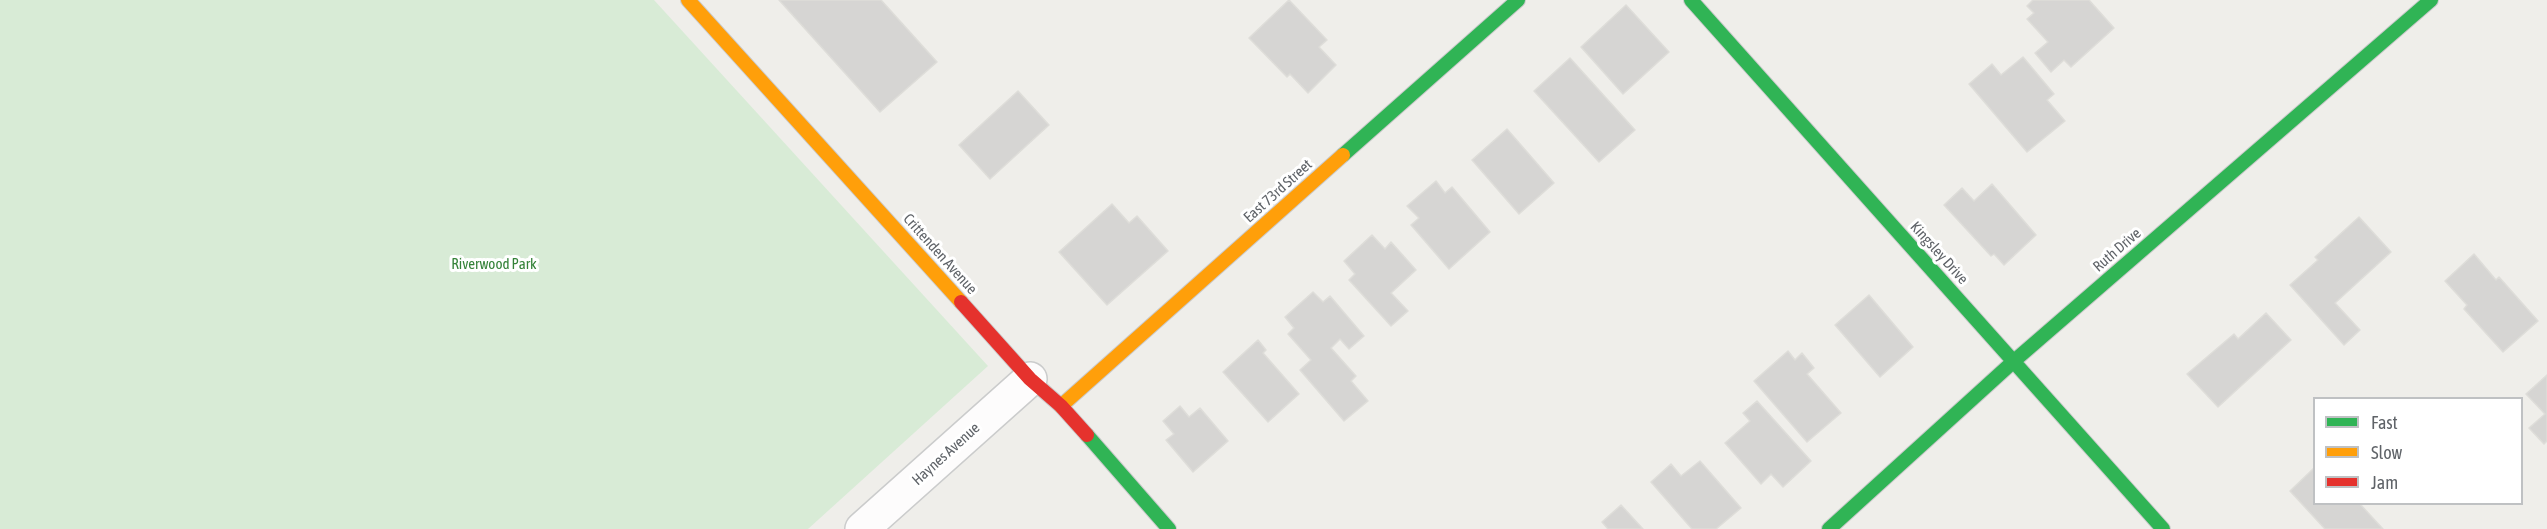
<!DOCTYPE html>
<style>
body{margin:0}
#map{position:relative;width:2547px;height:529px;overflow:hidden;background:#efeeea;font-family:"Asap Condensed",sans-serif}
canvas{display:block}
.legend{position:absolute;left:2313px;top:397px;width:210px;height:108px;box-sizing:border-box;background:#fff;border:2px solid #bfc1c3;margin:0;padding:8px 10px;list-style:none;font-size:18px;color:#5f6368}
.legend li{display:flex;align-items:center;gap:12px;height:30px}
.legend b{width:30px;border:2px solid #bfc1c3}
</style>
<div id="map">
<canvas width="2547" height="529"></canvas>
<ul class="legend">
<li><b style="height:8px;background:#30b455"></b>Fast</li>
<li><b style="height:8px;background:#ff9f0a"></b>Slow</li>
<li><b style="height:8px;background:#e5322d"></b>Jam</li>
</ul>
</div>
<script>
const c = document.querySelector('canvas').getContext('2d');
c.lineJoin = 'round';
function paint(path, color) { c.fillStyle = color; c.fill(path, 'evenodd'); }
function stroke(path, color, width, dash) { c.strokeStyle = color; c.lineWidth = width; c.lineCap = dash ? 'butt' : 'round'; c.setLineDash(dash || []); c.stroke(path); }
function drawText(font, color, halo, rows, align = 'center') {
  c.font = font + ' "Asap Condensed",sans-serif'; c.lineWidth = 6; c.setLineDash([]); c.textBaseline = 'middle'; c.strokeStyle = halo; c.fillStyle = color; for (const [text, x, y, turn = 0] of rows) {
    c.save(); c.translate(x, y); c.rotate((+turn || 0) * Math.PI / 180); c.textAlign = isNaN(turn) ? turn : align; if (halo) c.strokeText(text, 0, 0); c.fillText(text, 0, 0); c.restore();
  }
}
paint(new Path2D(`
 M 0,0 L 654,0 L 988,366 L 808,529 L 0,529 Z`), '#d8ebd6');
const building = new Path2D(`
 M 779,0 L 881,0 L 937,62 L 880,112 Z
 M 1289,0 L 1327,40 L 1319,47 L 1336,65 L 1308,93 L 1290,74 L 1287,77 L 1249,38 Z
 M 2033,0 L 2089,0 L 2114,28 L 2071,67 L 2064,60 L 2051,72 L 2035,53 L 2048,42 L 2027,19 L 2034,13 L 2027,6 Z
 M 1626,5 L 1669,52 L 1623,94 L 1581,47 Z
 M 2023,57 L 2054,94 L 2047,100 L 2065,121 L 2027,152 L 1969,84 L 1992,64 L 2001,75 Z
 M 1570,58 L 1635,130 L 1599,162 L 1534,91 Z
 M 1018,91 L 1049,125 L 990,179 L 959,145 Z
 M 1507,129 L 1554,183 L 1519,214 L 1472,160 Z
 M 1436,181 L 1445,193 L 1452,187 L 1490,232 L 1449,269 L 1411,225 L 1419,218 L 1407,206 Z
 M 1992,184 L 2036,235 L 2004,265 L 1994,254 L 1991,256 L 1944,205 L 1962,188 L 1974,201 Z
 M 1112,204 L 1129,223 L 1137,216 L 1168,251 L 1107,305 L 1059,252 Z
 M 2359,217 L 2391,252 L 2335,303 L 2360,330 L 2344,345 L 2290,285 L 2318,260 L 2315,257 Z
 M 1372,235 L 1385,249 L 1391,242 L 1416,270 L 1391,293 L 1408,311 L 1391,326 L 1349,280 L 1355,274 L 1344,261 Z
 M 2474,254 L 2496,280 L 2499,277 L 2538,321 L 2503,352 L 2464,309 L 2467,305 L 2445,281 Z
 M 1313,292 L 1323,302 L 1330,296 L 1364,336 L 1349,349 L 1340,339 L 1331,348 L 1356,376 L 1351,381 L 1368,401 L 1344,421 L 1300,370 L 1311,360 L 1288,334 L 1294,328 L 1285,317 Z
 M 1869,295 L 1913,347 L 1880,377 L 1835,325 Z
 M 2266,313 L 2291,340 L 2218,407 L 2187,374 L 2234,334 L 2238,339 Z
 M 1258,340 L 1266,350 L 1263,353 L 1299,394 L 1268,422 L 1223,372 Z
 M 1788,351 L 1795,360 L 1802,353 L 1814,368 L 1807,374 L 1841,413 L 1807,442 L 1754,381 Z
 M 2547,375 L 2547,441 L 2544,444 L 2529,428 L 2545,414 L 2526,394 Z
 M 1757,401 L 1811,461 L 1783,487 L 1771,474 L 1761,484 L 1725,443 L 1750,421 L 1743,413 Z
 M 1180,406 L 1189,417 L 1200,408 L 1228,441 L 1193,472 L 1166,440 L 1174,434 L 1163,421 Z
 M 1700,461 L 1741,508 L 1716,529 L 1692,529 L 1651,482 L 1671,464 L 1681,476 Z
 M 2314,468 L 2314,504 L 2360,504 L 2383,529 L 2325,529 L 2290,491 Z
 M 1621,505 L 1643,529 L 1608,529 L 1602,522 Z`);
paint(building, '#d6d5d3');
stroke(building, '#deddd9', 1.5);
const street = new Path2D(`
 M 862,529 L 1030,379`);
const fast = new Path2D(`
 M 1691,0 L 2163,529
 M 1343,155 L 1518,0
 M 1087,435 L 1169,529
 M 1829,529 L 2014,361 L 2431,0`);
const slow = new Path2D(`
 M 688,0 L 961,302
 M 1061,406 L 1343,155`);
const jam = new Path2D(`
 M 961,302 L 1030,379 L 1061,406 L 1087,435`);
stroke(street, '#cbcccc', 36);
stroke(fast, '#cacacb', 16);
stroke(slow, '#cacacb', 16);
stroke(jam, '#cacacb', 16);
stroke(street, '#fdfcfc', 33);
stroke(fast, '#30b455', 14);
stroke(slow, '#ff9f0a', 14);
stroke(jam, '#e5322d', 14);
drawText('15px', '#5f6368', '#fff', [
 ["East 73rd Street",1278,191,-42],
 ["Ruth Drive",2117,250,-41],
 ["Kingsley Drive",1939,253,48],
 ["Crittenden Avenue",940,254,48],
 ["Haynes Avenue",946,454,-42]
]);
drawText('15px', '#348238', '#fff', [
 ["Riverwood Park",494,264]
]);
</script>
